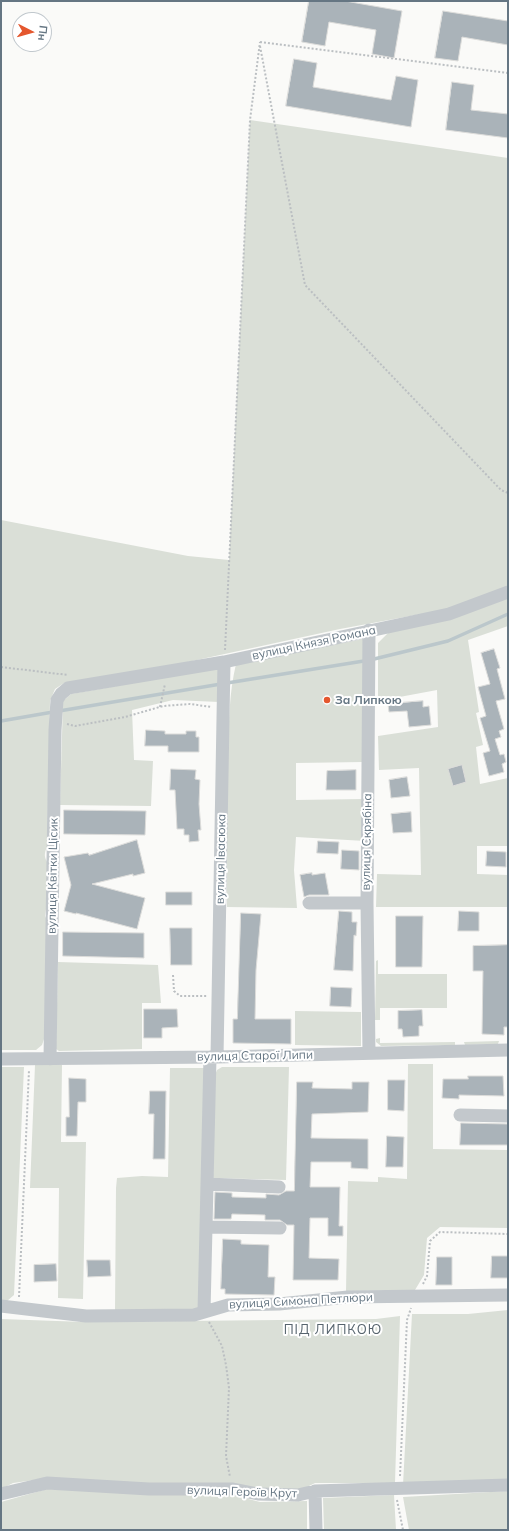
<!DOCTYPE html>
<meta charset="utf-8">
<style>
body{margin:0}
#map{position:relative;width:509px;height:1531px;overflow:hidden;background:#fafaf8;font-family:Mulish,sans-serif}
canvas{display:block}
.frame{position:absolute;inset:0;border:2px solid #657683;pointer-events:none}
.north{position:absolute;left:12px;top:12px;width:40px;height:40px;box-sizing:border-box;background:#fff;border:1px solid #c1c8cd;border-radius:50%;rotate:96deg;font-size:11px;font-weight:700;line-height:16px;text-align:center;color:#657683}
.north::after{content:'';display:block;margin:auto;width:14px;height:18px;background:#e4572e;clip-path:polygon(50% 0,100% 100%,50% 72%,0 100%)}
</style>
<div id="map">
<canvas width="509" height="1531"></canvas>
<div class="frame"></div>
<div class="north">Пн</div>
</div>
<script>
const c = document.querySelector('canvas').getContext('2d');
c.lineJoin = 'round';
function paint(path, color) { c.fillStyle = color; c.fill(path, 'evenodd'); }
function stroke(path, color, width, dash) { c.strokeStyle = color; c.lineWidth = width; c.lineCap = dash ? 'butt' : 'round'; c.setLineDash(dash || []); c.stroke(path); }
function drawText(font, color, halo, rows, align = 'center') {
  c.font = font + ' Mulish,sans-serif'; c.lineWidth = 4; c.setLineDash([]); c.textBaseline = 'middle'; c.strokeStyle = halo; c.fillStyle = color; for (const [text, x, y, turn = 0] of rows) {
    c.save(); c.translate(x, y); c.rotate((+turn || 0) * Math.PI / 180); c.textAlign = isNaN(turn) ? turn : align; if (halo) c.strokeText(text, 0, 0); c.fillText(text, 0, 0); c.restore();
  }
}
paint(new Path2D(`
 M 250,120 L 508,158 L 508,587 L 443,610 L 340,629 L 123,676 L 64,683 L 55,689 L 50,701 L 47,847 C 44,853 44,858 48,863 L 47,902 L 45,916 L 47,920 L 45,1036 L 42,1045 L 36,1050 L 1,1050 L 1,520 L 188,556 L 229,560 Z
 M 508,597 L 508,626 L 468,640 L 479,712 L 476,713 L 483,745 L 476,747 L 480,784 L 508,778 L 508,846 L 477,846 L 477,874 L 508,875 L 508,907 L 376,907 L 377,874 L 421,875 L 419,768 L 379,770 L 378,736 L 438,727 L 437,690 L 378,701 L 378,643 L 389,632 Z
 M 363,639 L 363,762 L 296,763 L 296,800 L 363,799 L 365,841 L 296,837 L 294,870 L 297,908 L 227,907 C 227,855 226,803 228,752 C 229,722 229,693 236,664 Z
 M 219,668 L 219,702 L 173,700 L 132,710 L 134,760 L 153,761 L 151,806 L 60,805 L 63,701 L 71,694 Z
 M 378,960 L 378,974 L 447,974 L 447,1008 L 380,1008 L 380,1020 L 375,1020 L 376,961 Z
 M 58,962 L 158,965 L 161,1003 L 142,1003 L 142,1049 L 59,1051 L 56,1049 Z
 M 295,1011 L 361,1012 L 361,1046 L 295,1045 Z
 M 380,1038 L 380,1043 L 455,1042 L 455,1045 L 381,1046 L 376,1042 L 376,1039 Z
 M 499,1041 L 498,1044 L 465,1045 L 464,1042 Z
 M 408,1064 L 433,1064 L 433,1149 L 508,1150 L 508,1228 L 440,1227 L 427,1238 L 424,1275 L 415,1290 L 346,1291 L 348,1181 L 378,1182 L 378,1177 L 407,1179 Z
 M 35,1065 L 62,1065 L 61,1142 L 86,1142 L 83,1299 L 58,1298 L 59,1188 L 30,1188 Z
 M 1,1067 L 24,1067 L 14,1295 L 7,1301 L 1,1301 Z
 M 222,1067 L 289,1067 L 286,1180 L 213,1178 L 215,1075 L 217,1070 Z
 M 170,1068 L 204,1068 L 201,1310 L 115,1310 L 116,1188 L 117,1178 L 142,1176 L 168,1177 Z
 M 508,1310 L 508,1479 L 403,1485 L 412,1314 L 468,1314 Z
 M 400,1316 L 395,1483 L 315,1483 L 297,1492 L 49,1478 L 13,1483 L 1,1489 L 1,1319 L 85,1322 L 376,1319 Z
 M 47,1489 L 233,1495 L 260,1502 L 307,1501 L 307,1530 L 1,1530 L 1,1502 Z
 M 508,1491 L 508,1530 L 409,1530 L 403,1497 Z
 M 394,1495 L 396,1530 L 324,1530 L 323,1498 Z`), '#dadfd7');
stroke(new Path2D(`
 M 227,683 L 370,660 L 448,641 L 508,614
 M 59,711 L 221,684
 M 1,721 L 53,712`), '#bbc7cb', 3.5);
const building = new Path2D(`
 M 309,1 L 345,1 L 402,11 L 394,58 L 372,54 L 376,30 L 329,22 L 325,46 L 302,42 Z
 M 443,11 L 508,21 L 508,45 L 462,37 L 458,61 L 435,58 Z
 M 294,59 L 317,63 L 313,87 L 391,100 L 396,76 L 418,80 L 411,127 L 286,106 Z
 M 452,82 L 474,85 L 471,110 L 508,114 L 508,138 L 446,130 Z
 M 494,649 L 500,668 L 497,669 L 505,699 L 496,701 L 504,729 L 499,731 L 501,737 L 495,739 L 500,755 L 504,754 L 506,762 L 502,764 L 504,772 L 489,776 L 483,753 L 490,751 L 480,718 L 486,716 L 478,687 L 490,684 L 481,653 Z
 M 423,701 L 423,707 L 429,706 L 431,725 L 409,727 L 407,711 L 389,712 L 388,704 Z
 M 146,730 L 165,731 L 165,734 L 186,734 L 186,731 L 196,731 L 196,737 L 199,737 L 199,752 L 168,752 L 168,746 L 145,746 Z
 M 462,765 L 466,782 L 453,786 L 448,769 Z
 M 171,769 L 196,770 L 195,779 L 200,780 L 199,804 L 201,830 L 198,830 L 199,841 L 189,842 L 189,835 L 184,835 L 184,829 L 177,829 L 175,790 L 170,790 Z
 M 356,770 L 356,790 L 326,790 L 327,771 Z
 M 407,777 L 410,796 L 391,798 L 389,780 Z
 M 64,810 L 146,811 L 145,835 L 64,834 Z
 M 411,812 L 412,832 L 393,833 L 391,814 Z
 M 137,840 L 145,873 L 133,876 L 133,874 L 92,884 L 145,898 L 137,929 L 76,913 L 76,914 L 64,911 L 71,885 L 64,857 L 88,853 L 89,855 Z
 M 318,841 L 339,842 L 338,854 L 317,853 Z
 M 342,850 L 359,851 L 359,870 L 341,869 Z
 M 487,851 L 506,852 L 506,867 L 486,866 Z
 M 312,873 L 312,875 L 325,873 L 329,895 L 309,895 L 304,897 L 300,875 Z
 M 166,892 L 192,892 L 192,905 L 166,905 Z
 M 339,911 L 352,912 L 352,922 L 357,922 L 356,936 L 354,935 L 353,971 L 334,970 Z
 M 459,911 L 479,912 L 479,931 L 458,931 Z
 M 241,913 L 261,914 L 256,970 L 255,1019 L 291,1019 L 291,1044 L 233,1043 L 233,1019 L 237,1019 Z
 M 396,916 L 423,916 L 422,967 L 396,967 Z
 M 170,928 L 192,928 L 192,965 L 171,965 Z
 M 63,932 L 144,933 L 144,958 L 63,956 Z
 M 508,945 L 508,1027 L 504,1027 L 504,1035 L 482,1034 L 483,971 L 473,971 L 473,946 Z
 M 331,987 L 352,988 L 351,1007 L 330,1006 Z
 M 144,1009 L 177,1009 L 178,1027 L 162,1028 L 162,1038 L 144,1038 Z
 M 422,1010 L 423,1026 L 419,1026 L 419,1036 L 403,1037 L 402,1029 L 398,1029 L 398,1011 Z
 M 468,1076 L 503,1076 L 504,1096 L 459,1095 L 459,1099 L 442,1098 L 443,1079 L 468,1079 Z
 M 69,1078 L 86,1079 L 86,1102 L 78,1102 L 77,1136 L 66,1136 L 66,1117 L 69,1117 Z
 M 388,1080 L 405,1080 L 404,1111 L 388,1110 Z
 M 297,1082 L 313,1082 L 312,1088 L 352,1089 L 352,1082 L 369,1082 L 368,1112 L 312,1114 L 311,1138 L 368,1139 L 368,1169 L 351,1168 L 351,1162 L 311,1162 L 310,1187 L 340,1187 L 339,1226 L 343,1226 L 343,1236 L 328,1236 L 328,1218 L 310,1218 L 309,1258 L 339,1259 L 338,1280 L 293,1280 L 294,1225 L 287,1225 L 280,1220 L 265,1220 L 265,1215 L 232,1214 L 231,1219 L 214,1219 L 215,1192 L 232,1193 L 232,1197 L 266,1198 L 266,1194 L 279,1195 L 286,1191 L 294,1191 Z
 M 150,1091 L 166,1091 L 165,1159 L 153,1159 L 154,1114 L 149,1114 Z
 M 461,1123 L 508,1124 L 508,1145 L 460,1145 Z
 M 387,1136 L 404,1137 L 403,1167 L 386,1167 Z
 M 223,1239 L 241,1240 L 241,1244 L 269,1245 L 268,1277 L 275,1277 L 274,1295 L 225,1294 L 225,1289 L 221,1289 Z
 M 492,1256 L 508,1256 L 508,1278 L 491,1278 Z
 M 437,1257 L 452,1257 L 452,1285 L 436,1285 Z
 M 87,1260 L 110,1260 L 111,1276 L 88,1277 Z
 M 56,1264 L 57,1281 L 34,1282 L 34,1265 Z`);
paint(building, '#aab3b9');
stroke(building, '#dcdcda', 1);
stroke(new Path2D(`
 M 260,42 L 508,73
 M 260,46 L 305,285 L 501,490 L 508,493
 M 225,650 L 250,120 L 260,42
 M 1,667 L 68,675
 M 160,707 L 165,684
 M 67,724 L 75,726 L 125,717 L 163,706 L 190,704 L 212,707
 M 173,975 L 174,991 L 180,996 L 207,996
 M 423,1284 L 427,1276 L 430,1241 L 440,1232 L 508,1234
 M 19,1297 L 29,1070
 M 209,1322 L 222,1346 L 226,1365 L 229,1388 L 226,1456 L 230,1477
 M 400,1476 L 407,1320 L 411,1308
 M 397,1500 L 403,1530`), '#bbbfc2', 2, [2, 2]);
stroke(new Path2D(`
 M 309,903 L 367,903
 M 369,1053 L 367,903 L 369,630
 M 217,1057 L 224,662
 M 1,1059 L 217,1057 L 508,1050
 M 50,1059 L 55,730 L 57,700 L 61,694 L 68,688 L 224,662 L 449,614 L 508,592
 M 460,1115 L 508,1116
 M 207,1184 L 279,1187
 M 206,1227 L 280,1228
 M 1,1306 L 86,1316 L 194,1315 L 228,1305 L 279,1304 L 348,1297 L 508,1295
 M 204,1312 L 210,1057
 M 315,1491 L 316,1530
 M 1,1494 L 47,1483 L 149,1489 L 233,1489 L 258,1494 L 298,1495 L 315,1491 L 508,1485`), '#c3c8cc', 13);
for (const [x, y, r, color] of [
 [327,700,4,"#e4572e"]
]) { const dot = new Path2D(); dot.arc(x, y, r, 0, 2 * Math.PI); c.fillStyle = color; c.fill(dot); stroke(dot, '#fff', 1.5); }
drawText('12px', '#657683', '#fff', [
 ["вулиця Князя Романа",314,643,-12],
 ["вулиця Скрябіна",367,842,-89],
 ["вулиця Івасюка",221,859,-89],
 ["вулиця Квітки Цісик",53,876,-89],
 ["вулиця Старої Липи",255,1056,-1],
 ["вулиця Симона Петлюри",301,1301,-3],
 ["вулиця Героїв Крут",242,1492,2]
]);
drawText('bold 12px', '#657683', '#fff', [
 ["За Липкою",335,700]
], 'left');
c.letterSpacing = '1px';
drawText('13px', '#57646e', '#fff', [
 ["ПІД ЛИПКОЮ",333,1330]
]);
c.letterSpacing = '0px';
</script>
